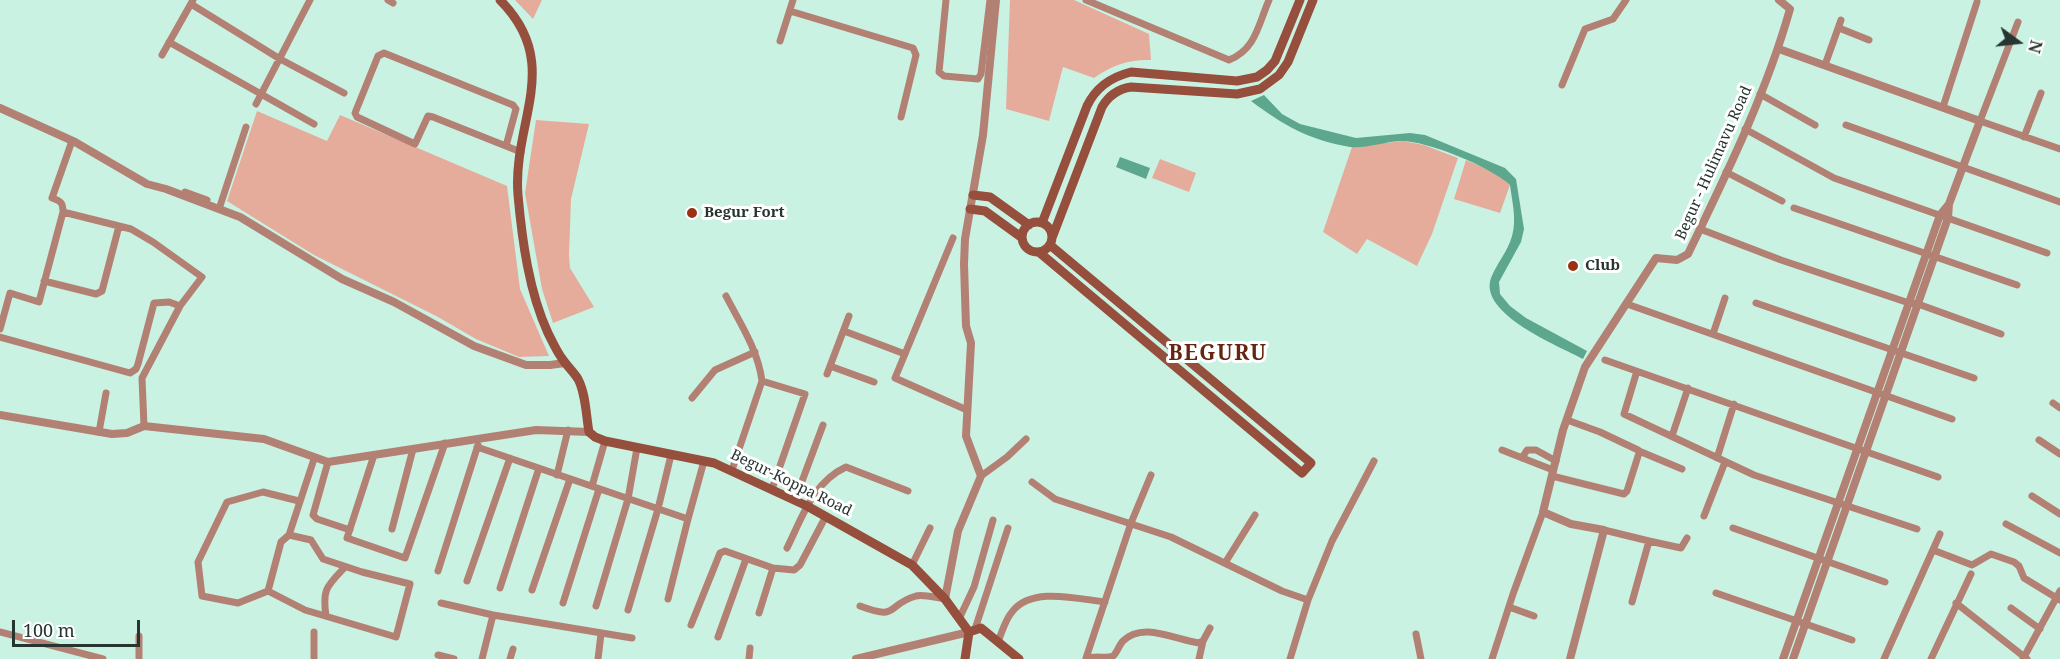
<!DOCTYPE html>
<style>
body{margin:0}
#map{position:relative;width:2060px;height:659px;overflow:hidden;background:#caf2e3;font-family:"Noto Serif",serif}
canvas{display:block}
.north{position:absolute;left:1988px;top:12px;width:60px;height:60px;-webkit-text-stroke:4px #fff;paint-order:stroke;rotate:105deg;font-size:16px;font-weight:700;line-height:24px;text-align:center;color:#263530}
.north::after{content:'';display:block;margin:auto;width:21px;height:27px;background:#263530;clip-path:polygon(50% 0,100% 100%,50% 72%,0 100%)}
.scale{position:absolute;left:12px;top:620px;width:128px;height:27px;box-sizing:border-box;border:3px solid #263530;border-top:0;padding-left:8px;font-size:18px;line-height:21px;white-space:nowrap;color:#263530;-webkit-text-stroke:4px #fff;paint-order:stroke}
</style>
<div id="map">
<canvas width="2060" height="659"></canvas>
<div class="north">N</div>
<div class="scale">100 m</div>
</div>
<script>
const c = document.querySelector('canvas').getContext('2d');
c.lineJoin = 'round';
function paint(path, color) { c.fillStyle = color; c.fill(path, 'evenodd'); }
function stroke(path, color, width, dash) { c.strokeStyle = color; c.lineWidth = width; c.lineCap = dash ? 'butt' : 'round'; c.setLineDash(dash || []); c.stroke(path); }
function drawText(font, color, halo, rows, align = 'center') {
  c.font = font + ' "Noto Serif",serif'; c.lineWidth = 6; c.setLineDash([]); c.textBaseline = 'middle'; c.strokeStyle = halo; c.fillStyle = color; for (const [text, x, y, turn = 0] of rows) {
    c.save(); c.translate(x, y); c.rotate((+turn || 0) * Math.PI / 180); c.textAlign = isNaN(turn) ? turn : align; if (halo) c.strokeText(text, 0, 0); c.fillText(text, 0, 0); c.restore();
  }
}
paint(new Path2D(`
 M 515,0 L 542,0 L 533,19 Z
 M 1010,0 L 1074,0 L 1149,34 L 1151,60 C 1130,59 1112,65 1094,78 L 1063,67 L 1049,121 L 1006,109 Z
 M 257,111 L 327,141 L 340,115 L 507,186 L 520,289 L 549,356 L 519,357 L 476,339 L 438,317 L 314,255 L 227,201 Z
 M 536,120 L 589,124 L 571,199 L 569,255 L 570,268 L 594,307 L 553,323 L 542,289 L 525,193 Z
 M 1403,141 L 1424,145 L 1458,158 L 1432,234 L 1417,266 L 1367,239 L 1357,254 L 1323,232 L 1352,147 Z
 M 1160,159 L 1196,173 L 1189,192 L 1152,178 Z
 M 1466,160 L 1498,174 L 1510,185 L 1500,213 L 1454,199 Z`), '#e5ac9c');
paint(new Path2D(`
 M 1264,95 L 1282,114 L 1300,124 L 1356,138 L 1410,133 L 1425,135 L 1505,168 L 1516,179 L 1524,229 L 1521,242 L 1499,282 L 1500,294 L 1510,306 L 1526,318 L 1587,351 L 1583,359 C 1559,346 1478,314 1491,278 C 1497,263 1508,251 1512,236 C 1517,220 1512,201 1510,185 C 1491,167 1426,140 1400,141 C 1385,142 1363,149 1350,147 C 1309,140 1283,125 1251,101 Z
 M 1120,157 L 1150,168 L 1146,179 L 1116,167 Z`), '#5ca78e');
stroke(new Path2D(`
 M 388,0 L 393,3
 M 946,0 L 939,72 L 944,76 L 978,79 L 981,74 L 990,0
 M 1086,0 L 1229,60 C 1256,49 1258,25 1269,0
 M 191,4 L 280,59 L 344,93
 M 790,11 L 913,48 L 916,55 L 901,117
 M 2018,22 L 1980,121 L 2060,149
 M 1839,28 L 1869,40
 M 780,41 L 793,0
 M 169,42 L 314,124
 M 162,55 L 193,0
 M 1825,65 L 1841,20
 M 1562,85 L 1585,29 L 1613,19 L 1626,0
 M 1760,94 L 1815,125
 M 256,104 L 310,0
 M 1943,107 L 1977,2
 M 1846,125 L 2060,202
 M 1745,129 L 1834,178 L 2047,253
 M 2024,137 L 2041,93
 M 506,146 L 516,109 L 513,105 L 384,53 L 378,56 L 355,113 L 357,117 L 415,144 L 428,116 L 433,117 L 521,152
 M 1726,172 L 1782,201
 M 184,195 L 185,192 L 207,200
 M 1794,208 L 2017,285
 M 219,209 L 246,127
 M 63,212 L 131,229 L 153,242 L 202,277 L 180,306 L 142,378 L 144,426
 M 1700,229 L 1781,260 L 1909,303 L 1918,304 L 2001,334
 M 953,238 L 895,378 L 967,410
 M 44,281 L 96,294 L 102,291 L 119,226
 M 726,296 C 740,323 758,350 762,381 L 732,470
 M 1756,303 L 1974,378
 M 1627,304 L 1952,419
 M 0,329 L 10,293 L 39,302 L 63,212 C 63,203 61,201 52,198 L 72,141
 M 844,331 L 905,354
 M 1713,334 L 1725,298
 M 0,337 L 130,373 L 136,369 L 138,364 L 154,303 L 169,302 L 180,306
 M 1605,360 L 1938,477
 M 830,366 L 874,382
 M 1637,371 L 1624,414 L 1754,475 L 1917,529
 M 827,374 L 849,316
 M 762,381 L 805,394 L 772,489
 M 692,398 L 715,370 L 755,352
 M 2053,403 L 2060,408
 M 99,432 L 106,393
 M 1672,436 L 1688,388
 M 2039,440 L 2060,454
 M 477,447 L 688,519
 M 1502,450 L 1553,470
 M 1639,451 L 1682,469
 M 374,455 L 347,538 L 405,558 L 445,443
 M 1522,458 L 1527,450 L 1536,450 L 1556,461
 M 1717,458 L 1734,404
 M 328,462 L 313,515 L 317,519 L 350,530
 M 557,475 L 568,430
 M 981,476 L 1007,457 L 1026,439
 M 1552,476 L 1624,494 L 1627,491 L 1639,453 L 1638,450 L 1600,432 L 1567,420
 M 1032,482 L 1055,499 L 1171,537 L 1282,591 L 1308,600
 M 592,486 L 605,441
 M 2032,496 L 2060,514
 M 795,500 L 823,425
 M 299,501 L 263,492 L 227,502 L 198,562 L 202,596 L 238,603 L 268,591 L 305,610 L 396,637 L 410,584 L 362,572 L 323,559 L 311,540 L 289,535 L 314,459
 M 1704,516 L 1725,462
 M 2006,524 L 2060,553
 M 1733,528 L 1885,582
 M 392,529 L 413,449
 M 1604,530 L 1649,541 L 1632,602
 M 1649,541 L 1681,548 L 1687,538
 M 787,548 C 802,518 813,482 846,467 L 908,491
 M 1933,550 L 1972,565 L 1991,554 L 2014,562 L 2019,566 L 2024,578 L 2060,600
 M 1225,563 L 1255,515
 M 912,565 L 930,528
 M 438,571 L 478,445
 M 467,581 L 510,458
 M 500,588 L 539,468
 M 532,590 L 570,479
 M 268,591 L 281,542 L 289,535
 M 1716,593 L 1852,640
 M 668,599 L 688,519 L 704,461
 M 441,603 L 493,615
 M 563,603 L 599,489
 M 1956,603 L 2027,659
 M 596,606 L 628,499 L 637,448
 M 860,606 C 900,621 885,605 916,596 C 924,594 936,598 945,599
 M 1509,607 L 1534,616
 M 2011,608 L 2040,629
 M 628,610 L 658,509 L 671,455
 M 759,613 L 773,568
 M 326,616 C 322,589 327,586 345,567
 M 959,619 L 974,587 L 993,520
 M 691,625 L 720,553 L 725,551 L 773,568 L 794,570 L 800,565 L 826,516
 M 975,629 L 1008,528
 M 0,632 L 103,659
 M 1416,634 L 1421,659
 M 718,637 L 746,559
 M 998,642 C 1002,632 1005,620 1012,612 C 1031,586 1078,599 1105,602
 M 438,655 L 454,659
 M 1086,658 L 1131,523 L 1151,475
 M 139,659 L 139,636
 M 314,659 L 314,632
 M 482,659 L 493,615 L 632,638
 M 510,659 L 513,649
 M 598,659 L 601,634
 M 749,659 L 750,648
 M 1086,659 C 1094,655 1105,659 1113,656 C 1117,653 1119,645 1123,641 C 1143,621 1175,640 1199,643 L 1203,641 L 1210,628
 M 1199,659 L 1203,641
 M 1290,659 L 1308,600 L 1332,541 L 1374,461
 M 1492,659 L 1513,594 L 1543,512
 M 1884,659 L 1940,534
 M 1931,659 L 1971,574
 M 2023,659 L 2060,591`), '#b38174', 7);
stroke(new Path2D(`
 M 1779,49 L 1980,121 L 1949,204 L 1940,215 L 1783,659
 M 0,108 L 75,142 L 147,184 L 166,189 L 240,217 L 342,279 L 394,302 L 474,346 L 526,365 L 550,365 L 565,363
 M 0,415 L 112,434 L 127,433 L 144,426 L 264,439 L 328,462 L 536,430 L 589,432
 M 945,599 L 958,531 L 981,476 L 966,436 L 971,343 L 966,326 L 964,264 L 965,239 L 983,135 L 996,0
 M 856,659 L 969,632
 M 1570,659 L 1604,530 L 1571,524 L 1543,512 L 1563,430 L 1585,367 L 1656,258 L 1677,260 L 1688,254 C 1726,175 1766,94 1790,9 L 1779,0
 M 1793,659 L 1948,218 L 1949,204`), '#b38174', 8);
stroke(new Path2D(`
 M 500,0 C 564,64 512,122 518,195 C 522,240 529,292 548,333 C 552,341 556,350 561,357 C 566,365 573,371 578,379 C 586,394 586,416 589,432 L 595,437 L 605,441 L 714,463 L 807,506 L 912,565 L 945,599 L 969,632
 M 973,195 L 990,197 L 1029,225
 M 970,209 L 985,211 L 1021,237
 M1022 237a15 15 0 1 1 30 0a15 15 0 1 1-30 0Z
 M 1042,223 L 1087,106 C 1096,87 1111,77 1131,72 L 1237,81 L 1257,77 L 1267,70 L 1275,61 L 1300,0
 M 1052,238 L 1102,107 C 1109,95 1118,89 1131,87 L 1237,94 L 1260,89 L 1279,75 L 1288,62 L 1313,0
 M 1040,253 L 1302,473 L 1311,463 L 1050,245
 M 969,632 L 981,628 L 1019,659
 M 965,659 L 969,632`), '#954f3c', 9);
for (const [x, y, r, color] of [
 [692,213,6,"#993214"],
 [1573,266,6,"#993214"]
]) { const dot = new Path2D(); dot.arc(x, y, r, 0, 2 * Math.PI); c.fillStyle = color; c.fill(dot); stroke(dot, '#fff', 2); }
drawText('15px', '#263530', '#fff', [
 ["Begur - Hulimavu Road",1714,163,-66],
 ["Begur-Koppa Road",791,483,26]
]);
drawText('bold 15px', '#263530', '#fff', [
 ["Begur Fort",704,213],
 ["Club",1585,266]
], 'left');
c.letterSpacing = '1.5px';
drawText('bold 21px', '#662412', '#fff', [
 ["BEGURU",1218,354]
]);
c.letterSpacing = '0px';
</script>
